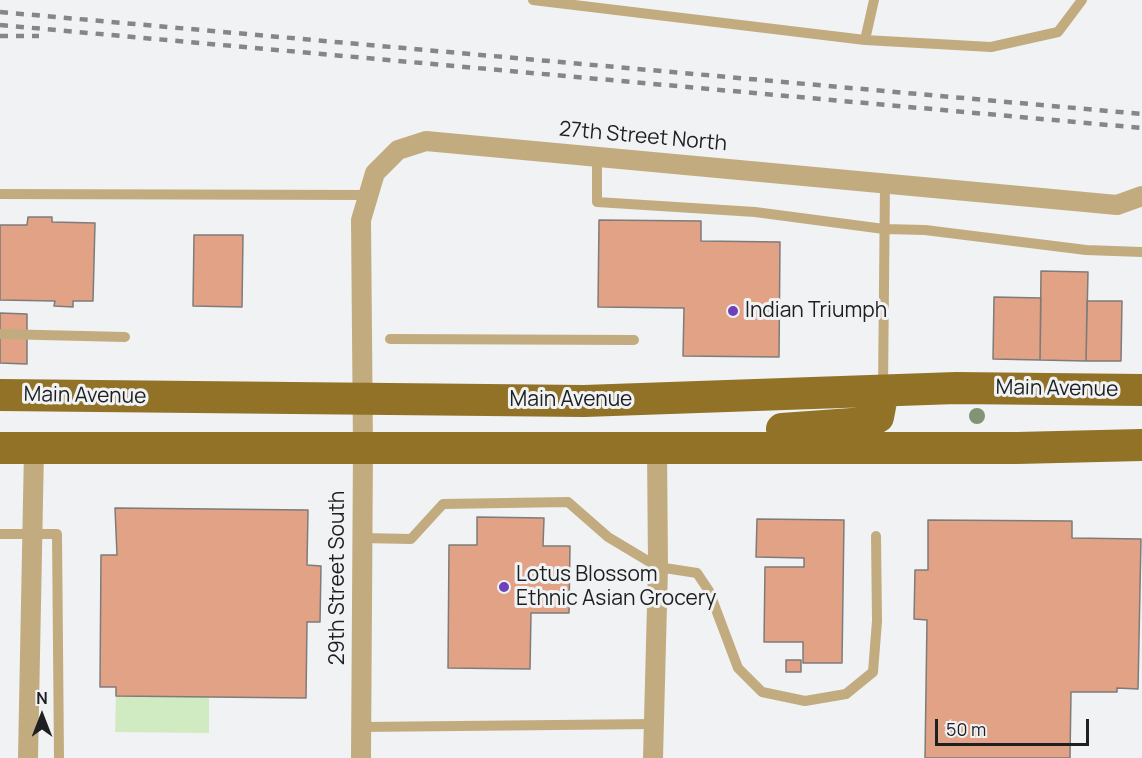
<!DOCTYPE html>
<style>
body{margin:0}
#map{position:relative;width:1142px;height:758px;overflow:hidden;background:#f0f2f4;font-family:Manrope,sans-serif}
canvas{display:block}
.north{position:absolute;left:12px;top:686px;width:60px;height:60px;-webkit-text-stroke:4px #f0f2f4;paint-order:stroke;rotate:0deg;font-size:16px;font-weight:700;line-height:24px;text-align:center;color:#1e1f20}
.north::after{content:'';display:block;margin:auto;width:21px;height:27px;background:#1e1f20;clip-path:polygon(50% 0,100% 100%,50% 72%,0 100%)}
.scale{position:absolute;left:935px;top:719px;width:154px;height:27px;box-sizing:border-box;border:3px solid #1e1f20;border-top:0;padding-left:8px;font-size:18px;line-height:21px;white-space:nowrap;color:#1e1f20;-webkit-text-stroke:4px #f0f2f4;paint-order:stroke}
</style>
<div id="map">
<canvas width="1142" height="758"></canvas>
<div class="north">N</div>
<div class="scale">50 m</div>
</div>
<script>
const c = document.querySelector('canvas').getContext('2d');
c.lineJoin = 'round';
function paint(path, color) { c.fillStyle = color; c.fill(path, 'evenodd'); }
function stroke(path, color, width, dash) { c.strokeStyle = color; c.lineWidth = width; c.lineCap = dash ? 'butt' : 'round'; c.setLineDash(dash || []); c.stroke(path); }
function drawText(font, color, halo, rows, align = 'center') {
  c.font = font + ' Manrope,sans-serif'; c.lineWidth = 6; c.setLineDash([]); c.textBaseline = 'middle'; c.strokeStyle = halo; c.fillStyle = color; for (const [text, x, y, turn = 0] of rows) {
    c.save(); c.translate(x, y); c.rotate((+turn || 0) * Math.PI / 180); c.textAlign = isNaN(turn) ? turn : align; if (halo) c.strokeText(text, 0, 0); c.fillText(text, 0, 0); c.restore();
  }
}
paint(new Path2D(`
 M 116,696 L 209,697 L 209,733 L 115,732 Z`), '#d0ebc2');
const building = new Path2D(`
 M 28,217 L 52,217 L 52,222 L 95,223 L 93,301 L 73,301 L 73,307 L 54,306 L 55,301 L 0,300 L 0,225 L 27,225 Z
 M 599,220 L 701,221 L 701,241 L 780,242 L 779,357 L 683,356 L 684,308 L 598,307 Z
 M 194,235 L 243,235 L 242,307 L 193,306 Z
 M 1041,271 L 1088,272 L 1086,361 L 1040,360 Z
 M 994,297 L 1041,298 L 1040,360 L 993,359 Z
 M 1087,301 L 1122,301 L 1121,361 L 1086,361 Z
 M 0,313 L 27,314 L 27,364 L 0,363 Z
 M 115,508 L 308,510 L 307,565 L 321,566 L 320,622 L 307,622 L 306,698 L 116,696 L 116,687 L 100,687 L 101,555 L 117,555 Z
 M 477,517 L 544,518 L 543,546 L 570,546 L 569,613 L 531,613 L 530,669 L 448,668 L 449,545 L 477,545 Z
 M 757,519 L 844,520 L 842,663 L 803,663 L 803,642 L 764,642 L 765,567 L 804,567 L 804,558 L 756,557 Z
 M 928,520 L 1072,521 L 1072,538 L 1141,539 L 1138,689 L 1117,688 L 1117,692 L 1071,692 L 1070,758 L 925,758 L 927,620 L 914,619 L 915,570 L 928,570 Z
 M 786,660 L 801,660 L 801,672 L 786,672 Z`);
paint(building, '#e2a286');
stroke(building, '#7e7b7a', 1.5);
stroke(new Path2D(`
 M 533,0 L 865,40 L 991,47 L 1058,32 L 1082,0
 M 865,40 L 874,0
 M 597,157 L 597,202 L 755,212 L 884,229 L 925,230 L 1086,250 L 1142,252
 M 0,194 L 369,195
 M 0,334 L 125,337
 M 390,339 L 634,340
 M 883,388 L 885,184
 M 0,534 L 57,534 L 59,758
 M 362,538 L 411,539 L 443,504 L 568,502 L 608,537 L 658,567 L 697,573 L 709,591 L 738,668 L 762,692 L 805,701 L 846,694 L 873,672 L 877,621 L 876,536
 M 361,727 L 654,724`), '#c2ac7f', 10);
stroke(new Path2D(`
 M 28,758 L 34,449
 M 361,758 L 363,448 L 361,220 L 375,173 L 398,150 L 426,141 L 1117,205 L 1142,196
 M 653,758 L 658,567 L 657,449`), '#c2ac7f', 20);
stroke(new Path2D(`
 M 0,395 L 584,401 L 956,388 L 1142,390
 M 782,429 L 866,423 L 878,417 L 883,391
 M 0,448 L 1017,448 L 1142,445`), '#917227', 32);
stroke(new Path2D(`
 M 0,12 L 1142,114
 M 0,25 L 1142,128
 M 0,36 L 39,36`), '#858688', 4.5, [8, 8]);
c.fillStyle = '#819476';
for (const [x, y] of [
 [977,416]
]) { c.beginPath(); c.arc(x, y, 8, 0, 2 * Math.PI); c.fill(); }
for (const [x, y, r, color] of [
 [733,311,6,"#6c41b9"],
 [504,587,6,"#6c41b9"]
]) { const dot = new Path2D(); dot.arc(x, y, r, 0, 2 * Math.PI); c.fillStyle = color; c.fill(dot); stroke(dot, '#f0f2f4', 2); }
drawText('21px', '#1e1f20', '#f0f2f4', [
 ["27th Street North",643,137,5],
 ["Main Avenue",1057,389,1],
 ["Main Avenue",85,396,1],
 ["Main Avenue",571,400],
 ["29th Street South",338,578,-90]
]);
drawText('21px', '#1e1f20', '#f0f2f4', [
 ["Indian Triumph",745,311],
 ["Lotus Blossom",516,575],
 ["Ethnic Asian Grocery",516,599]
], 'left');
</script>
